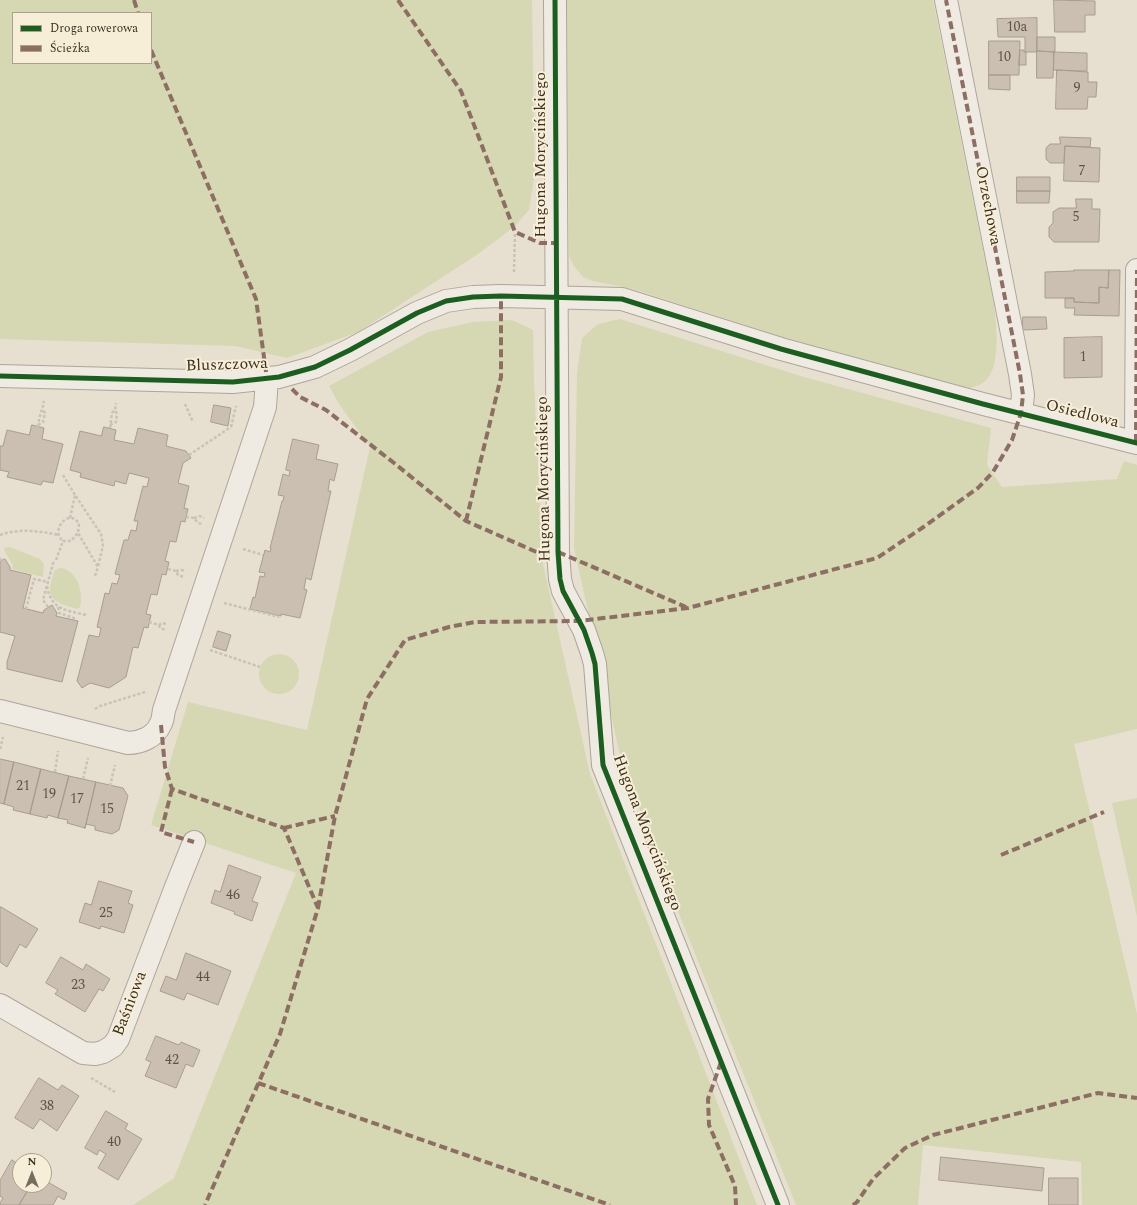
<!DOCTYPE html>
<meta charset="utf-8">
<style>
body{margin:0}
#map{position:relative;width:1137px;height:1205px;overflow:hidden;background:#e7e0d1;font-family:Spectral,serif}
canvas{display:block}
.legend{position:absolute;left:12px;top:12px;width:140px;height:52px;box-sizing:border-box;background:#f7eed8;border:1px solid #ada18e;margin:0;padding:5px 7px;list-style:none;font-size:12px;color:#3d2e20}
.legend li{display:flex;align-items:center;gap:8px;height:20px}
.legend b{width:20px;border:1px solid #ada18e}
.north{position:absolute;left:12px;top:1153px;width:40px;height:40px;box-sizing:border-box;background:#f7eed8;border:1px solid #ada18e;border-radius:50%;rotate:0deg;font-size:11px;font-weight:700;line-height:16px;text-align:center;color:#3d2e20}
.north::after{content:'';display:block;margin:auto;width:14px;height:18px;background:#786c5e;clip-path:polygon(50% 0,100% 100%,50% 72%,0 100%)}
</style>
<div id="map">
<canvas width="1137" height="1205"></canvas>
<ul class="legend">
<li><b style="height:5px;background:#1b5e20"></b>Droga rowerowa</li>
<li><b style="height:5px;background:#8d6e63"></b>Ścieżka</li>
</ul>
<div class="north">N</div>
</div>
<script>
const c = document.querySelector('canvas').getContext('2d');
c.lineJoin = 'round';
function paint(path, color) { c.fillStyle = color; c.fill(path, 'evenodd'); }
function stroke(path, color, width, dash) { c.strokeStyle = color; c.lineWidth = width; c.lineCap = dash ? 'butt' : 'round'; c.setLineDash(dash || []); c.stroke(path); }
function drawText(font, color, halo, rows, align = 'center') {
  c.font = font + ' Spectral,serif'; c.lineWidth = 4; c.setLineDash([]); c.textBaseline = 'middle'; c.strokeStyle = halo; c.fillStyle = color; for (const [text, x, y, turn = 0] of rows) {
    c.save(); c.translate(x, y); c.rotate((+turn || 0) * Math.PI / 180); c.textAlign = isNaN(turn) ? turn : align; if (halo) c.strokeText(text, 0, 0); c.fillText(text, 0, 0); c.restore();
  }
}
paint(new Path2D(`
 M 0,0 L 532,0 L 534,134 L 535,172 L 529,210 L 514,227 L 478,254 L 358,332 L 287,358 L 235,346 L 0,339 ZM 13,13 L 151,13 L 151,63 L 13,63 Z
 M 567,0 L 933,0 L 994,305 C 996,324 1001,364 987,379 C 982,385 975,387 968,388 L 783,337 L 633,289 L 593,281 L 583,277 L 574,266 L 569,256 Z
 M 620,319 L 804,377 L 991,428 L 987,465 L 1002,487 L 1117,479 L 1124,461 L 1137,465 L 1137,729 L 1074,744 L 1137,1014 L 1137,1205 L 1082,1205 L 1081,1162 L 923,1145 L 918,1205 L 796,1205 L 663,874 L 620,755 L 574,548 L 577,373 L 582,338 L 598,324 Z
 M 512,320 L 533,330 L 534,382 L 543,564 L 590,774 L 757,1205 L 133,1205 L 174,1178 L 296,873 L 151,825 L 188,702 L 307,730 L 370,447 L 339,404 L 329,386 L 428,332 L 473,322 Z
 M 10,547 L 40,559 L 44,564 L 43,577 L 12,569 L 13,565 L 4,550 L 4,548 Z
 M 59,568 C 77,568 84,593 80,607 L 77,609 C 68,606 50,603 50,590 C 50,584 53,576 55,570 Z
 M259 674a20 20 0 1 1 40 0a20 20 0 1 1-40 0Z
 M 1137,798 L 1137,917 L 1112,803 Z`), '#d6d7b3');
const building = new Path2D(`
 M 1054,0 L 1095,1 L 1095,15 L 1085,15 L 1085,32 L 1055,32 Z
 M 1037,18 L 1037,52 L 1025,52 L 1025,37 L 998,37 L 997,19 Z
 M 1037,37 L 1055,37 L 1055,52 L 1037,51 Z
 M 989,41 L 1020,41 L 1019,75 L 989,75 Z
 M 1020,50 L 1024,50 L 1024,52 L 1026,52 L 1026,65 L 1019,65 Z
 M 1037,51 L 1054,52 L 1053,78 L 1037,78 Z
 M 1054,52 L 1087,53 L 1087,71 L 1054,70 Z
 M 1057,70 L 1088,72 L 1088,82 L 1097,82 L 1096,97 L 1088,97 L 1087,109 L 1056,109 Z
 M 989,75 L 1010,75 L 1010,90 L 989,89 Z
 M 1060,137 L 1091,138 L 1090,147 L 1065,146 L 1064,163 L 1050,163 L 1046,159 L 1046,148 L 1050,144 L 1060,144 Z
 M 1065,146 L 1100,148 L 1099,182 L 1064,181 Z
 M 1017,177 L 1050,177 L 1050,191 L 1017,191 Z
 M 1017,191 L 1050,191 L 1049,203 L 1017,203 Z
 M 1076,199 L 1092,199 L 1092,209 L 1100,209 L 1099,242 L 1054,242 L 1049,237 L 1049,227 L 1053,223 L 1053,212 L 1059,208 L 1076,208 Z
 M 1074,270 L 1109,270 L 1108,288 L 1099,287 L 1099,303 L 1074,302 L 1074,298 L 1045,298 L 1045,272 L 1074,271 Z
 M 1109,270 L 1120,270 L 1119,316 L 1074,315 L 1075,308 L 1065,308 L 1065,298 L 1074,298 L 1074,302 L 1099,303 L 1099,287 L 1108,288 Z
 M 1023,317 L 1046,317 L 1047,329 L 1023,330 Z
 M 1102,337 L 1102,377 L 1064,378 L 1064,338 Z
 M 214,405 L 231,408 L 228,426 L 211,422 Z
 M 32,425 L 44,428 L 42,439 L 63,444 L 53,483 L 43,481 L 41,485 L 7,477 L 9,472 L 0,470 L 0,446 L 3,446 L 7,430 L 29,435 Z
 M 104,427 L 116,430 L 114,440 L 134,444 L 138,428 L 168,435 L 166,446 L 186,451 L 191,458 L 183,463 L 178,483 L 189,486 L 184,508 L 188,509 L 185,522 L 181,521 L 176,542 L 170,541 L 165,561 L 169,562 L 166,575 L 162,574 L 157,595 L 151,594 L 146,614 L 151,615 L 148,628 L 144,627 L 138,648 L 133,647 L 126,677 L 109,688 L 90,683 L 82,688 L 77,681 L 89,635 L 99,637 L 101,628 L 97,627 L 105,593 L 109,594 L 112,583 L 117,584 L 120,575 L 115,574 L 124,540 L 128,540 L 131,530 L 136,531 L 138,521 L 134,521 L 143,486 L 147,487 L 149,478 L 129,473 L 126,484 L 115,481 L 114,486 L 80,477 L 81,473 L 70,470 L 80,431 L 101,436 Z
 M 293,439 L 319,445 L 316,459 L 338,464 L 334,481 L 330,479 L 328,491 L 331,491 L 311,580 L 306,578 L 304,589 L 307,590 L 300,618 L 281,614 L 281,616 L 250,609 L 253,597 L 255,598 L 260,576 L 264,577 L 265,573 L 259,572 L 265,550 L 270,552 L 271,548 L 270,548 L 282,501 L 283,501 L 284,496 L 278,495 L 283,474 L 289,476 L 290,471 L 286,470 Z
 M 5,559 L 10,567 L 10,570 L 31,575 L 23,608 L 43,613 L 44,610 L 52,605 L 57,613 L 56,616 L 78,621 L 62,682 L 7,669 L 7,662 L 15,636 L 0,632 L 0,562 Z
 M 218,631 L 231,635 L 226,651 L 213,647 Z
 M 0,759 L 14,762 L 4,804 L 0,803 Z
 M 14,762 L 41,769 L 30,814 L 13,810 L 14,807 L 4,804 Z
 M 41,769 L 69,776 L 58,818 L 48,815 L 47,818 L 30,814 Z
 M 69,776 L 96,782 L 85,828 L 67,823 L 68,820 L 58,818 Z
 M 96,782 L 123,788 L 128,796 L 119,830 L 112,834 L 95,830 L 95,826 L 86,824 L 85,828 Z
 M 229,865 L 261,877 L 252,901 L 258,903 L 252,921 L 234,914 L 235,912 L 211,903 L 215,890 L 220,892 Z
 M 99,881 L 132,891 L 128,903 L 133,905 L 124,933 L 101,926 L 100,929 L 79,922 L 85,903 L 91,905 Z
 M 1,907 L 38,929 L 26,948 L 20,944 L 7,967 L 0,962 L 0,910 Z
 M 186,953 L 231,971 L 218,1005 L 187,993 L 184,1000 L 160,991 L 166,976 L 176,980 Z
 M 61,957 L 83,970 L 86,964 L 110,979 L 103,991 L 99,989 L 85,1012 L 55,994 L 58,990 L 46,983 Z
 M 156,1036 L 179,1045 L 181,1042 L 200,1050 L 193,1067 L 186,1064 L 176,1088 L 145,1076 L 151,1062 L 146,1060 Z
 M 39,1078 L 58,1090 L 62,1085 L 79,1096 L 57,1131 L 40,1119 L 33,1129 L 15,1118 Z
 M 106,1111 L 128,1124 L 125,1129 L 142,1139 L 118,1180 L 98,1168 L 106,1154 L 99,1150 L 97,1155 L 85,1148 Z
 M 941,1157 L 1044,1168 L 1042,1191 L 939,1180 Z
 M 12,1160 L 20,1165 L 20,1185 L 31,1185 L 19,1205 L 1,1205 L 0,1203 L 3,1198 L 0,1196 L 0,1181 Z
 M 1049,1178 L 1078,1178 L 1078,1205 L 1049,1205 Z
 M 44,1180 L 67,1193 L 64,1200 L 58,1196 L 53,1205 L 19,1205 L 31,1185 L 44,1185 Z`);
paint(building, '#cbbfb2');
stroke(building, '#a89c90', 1);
const street = new Path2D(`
 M 555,0 L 558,552 L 560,579 L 563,591 L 584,630 L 592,653 L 595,664 L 603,765 L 778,1205
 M 946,0 L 1020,374 L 1023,395 L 1021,413
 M 0,376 L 233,382 L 279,377 L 315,367 L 350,350 L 417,313 L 446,301 L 473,297 L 501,296 L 622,299 L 781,349 L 983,404 L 1137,443
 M 1136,442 L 1137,270
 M 0,711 L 128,743 C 140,743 155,737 160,725 C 163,721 163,715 164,710 L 265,407 L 267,379
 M 0,1005 L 83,1053 L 95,1054 L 103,1052 L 113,1046 L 118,1039 L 176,887 L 194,842`);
stroke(street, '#ada599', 24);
stroke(new Path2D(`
 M 514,272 L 515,232
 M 185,404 L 193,422
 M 38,425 L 43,422 L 45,413 L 42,409
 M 110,425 L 116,422 L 117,414 L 115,410
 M 38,427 C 39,415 42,412 44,401
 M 231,427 L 236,406
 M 110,428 L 112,413 L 115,410 L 116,403
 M 189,455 L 231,427
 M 63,475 L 75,495
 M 186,517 L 194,518 L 198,523 L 202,524
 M 70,518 L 75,495 L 101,534 L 103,545 L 98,567 L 78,533
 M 194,518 L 200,516 L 204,518
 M 0,535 C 20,528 39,531 59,535
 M 243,549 L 263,555
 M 0,558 L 1,561
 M 56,560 L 63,541 L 71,541 L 78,533 L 79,524 C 70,507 49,530 63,541
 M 168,569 L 176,571 L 178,575 L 184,577
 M 176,571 L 181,570 L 186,571
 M 95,576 L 98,567
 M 47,586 C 51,610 66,610 86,615
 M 224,603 L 279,617
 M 48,607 L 43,600 L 54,560
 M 58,607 L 59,613 L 77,619
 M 26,609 L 34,579 L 48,582
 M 149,622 L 159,625 L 162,623 L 168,624
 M 159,625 L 160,628 L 166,630
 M 210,650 L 260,667
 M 95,709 L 100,706 L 145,692
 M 0,749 L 3,737
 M 55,772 L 58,751
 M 83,779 L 88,758
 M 110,786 L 115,765
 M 91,1078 L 115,1092`), '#c8c2b9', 2.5, [3, 2]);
stroke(street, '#efebe3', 22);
stroke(new Path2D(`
 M 134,0 L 138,13
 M 398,0 L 461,91 L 515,232 L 540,243 L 556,243
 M 151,50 L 256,299 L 267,379
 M 292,389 L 300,397 L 326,410 L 394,463 L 466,521 L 541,554
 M 1136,442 L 1137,270
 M 466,521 L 501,377 L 501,296
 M 558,552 L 686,607
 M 161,725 L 165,767 L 172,789 L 284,828 L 318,908 L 280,1034 L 205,1205
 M 172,789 L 161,832 L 194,842
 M 284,828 L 335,816
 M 1001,855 L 1104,812
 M 318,908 L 335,816 L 367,699 L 405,640 L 449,627 L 475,622 L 579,621 L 688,608 L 877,558 L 922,528 L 978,488 L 993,472 L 1012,440 L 1021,413 L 1023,395 L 1020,374 L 946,0
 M 721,1062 L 708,1099 L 709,1125 L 735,1186 L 736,1205
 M 258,1083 L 610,1205
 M 853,1205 L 857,1202 L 873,1179 L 905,1148 L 933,1135 L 1098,1093 L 1137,1098`), '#8d6e63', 4, [8, 4]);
stroke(new Path2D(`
 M 555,0 L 558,552 L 560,579 L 563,591 L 584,630 L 592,653 L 595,664 L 603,765 L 778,1205
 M 0,376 L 233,382 L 279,377 L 315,367 L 350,350 L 417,313 L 446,301 L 473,297 L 501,296 L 622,299 L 781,349 L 983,404 L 1137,443`), '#1b5e20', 5);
drawText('14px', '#605244', null, [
 ["10a",1017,28],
 ["10",1004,58],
 ["9",1077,89],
 ["7",1082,172],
 ["5",1076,218],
 ["1",1083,358],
 ["21",23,787],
 ["19",49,795],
 ["17",77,800],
 ["15",107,810],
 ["46",233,896],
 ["25",106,914],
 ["44",203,978],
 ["23",78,986],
 ["42",172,1061],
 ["38",47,1107],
 ["40",114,1143]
]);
drawText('16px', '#3d2e20', '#f7eed8', [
 ["Hugona Morycińskiego",542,155,-90],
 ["Orzechowa",987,206,79],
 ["Bluszczowa",227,366,-2],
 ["Osiedlowa",1082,415,14],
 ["Hugona Morycińskiego",545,479,-91],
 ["Hugona Morycińskiego",646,833,69],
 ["Baśniowa",131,1004,-69]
]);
</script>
